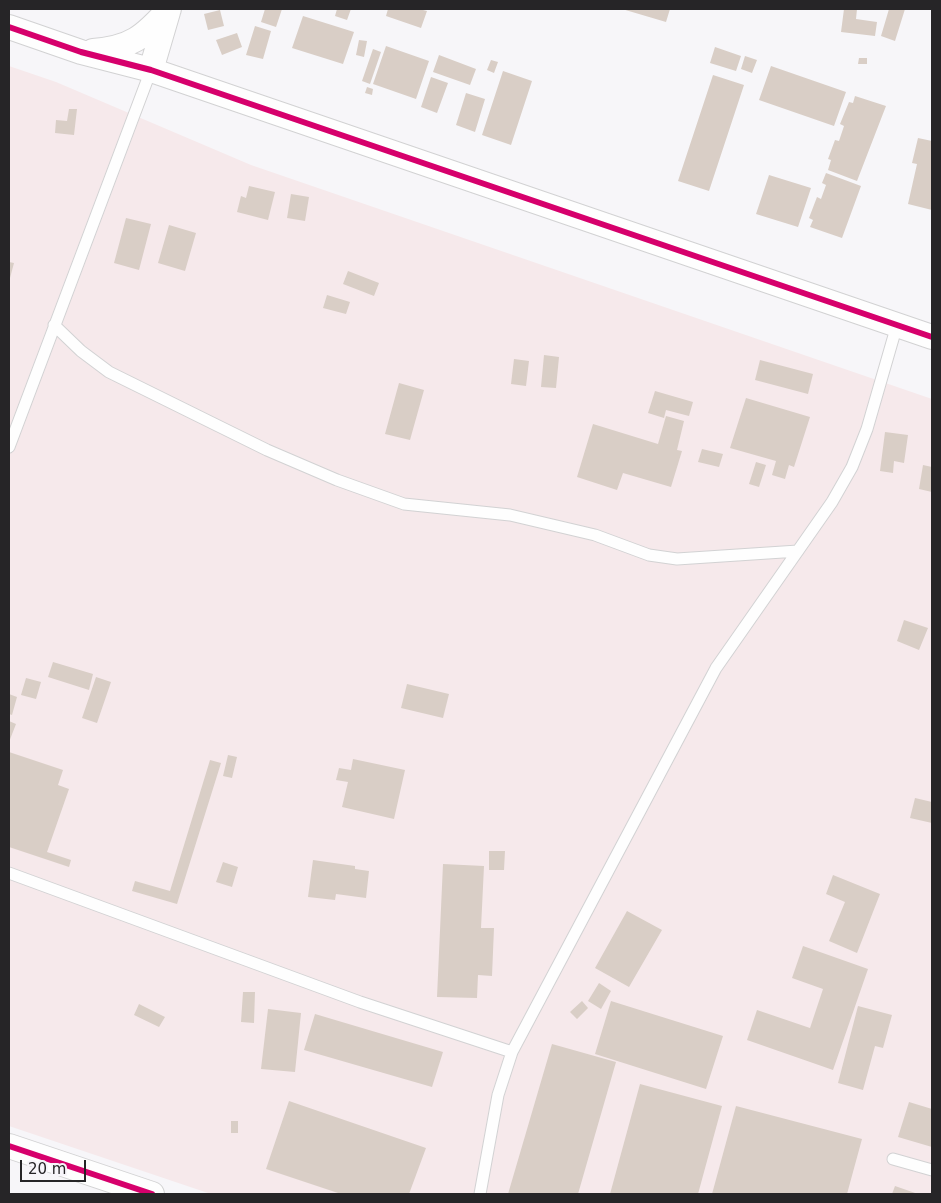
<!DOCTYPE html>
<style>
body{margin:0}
#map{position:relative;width:941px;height:1203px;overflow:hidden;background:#f7f6f9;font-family:"DejaVu Sans",sans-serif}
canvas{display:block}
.frame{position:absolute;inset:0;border:10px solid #262527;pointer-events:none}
.scale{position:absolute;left:20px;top:1160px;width:66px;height:22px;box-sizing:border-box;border:2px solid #262527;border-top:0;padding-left:6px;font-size:15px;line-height:18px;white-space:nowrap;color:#262527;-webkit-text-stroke:4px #f7f5fa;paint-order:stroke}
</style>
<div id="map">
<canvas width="941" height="1203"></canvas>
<div class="frame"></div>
<div class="scale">20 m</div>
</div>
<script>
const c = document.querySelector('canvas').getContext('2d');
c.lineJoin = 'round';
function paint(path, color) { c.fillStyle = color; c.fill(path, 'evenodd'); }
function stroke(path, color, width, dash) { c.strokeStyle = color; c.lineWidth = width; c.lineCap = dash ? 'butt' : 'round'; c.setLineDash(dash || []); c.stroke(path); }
paint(new Path2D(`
 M 9,66 L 56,82 L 251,165 L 932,399 L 932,1194 L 211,1194 L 9,1126 Z`), '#f6e9eb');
paint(new Path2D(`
 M 265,9 L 282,9 L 276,27 L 261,22 Z
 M 337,9 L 351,9 L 347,20 L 335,16 Z
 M 388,9 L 419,9 L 427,11 L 421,28 L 386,16 Z
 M 622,9 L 670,9 L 666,22 Z
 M 844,9 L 857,9 L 856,19 L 877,22 L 875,36 L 841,32 Z
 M 889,9 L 905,9 L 895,41 L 881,36 Z
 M 220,10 L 224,26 L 208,30 L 204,14 Z
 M 303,16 L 354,32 L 343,64 L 292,48 Z
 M 255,26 L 271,31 L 263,59 L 246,55 Z
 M 237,33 L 242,47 L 222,55 L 216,40 Z
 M 359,40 L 367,41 L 364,57 L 356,55 Z
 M 386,46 L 429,61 L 416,99 L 373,84 Z
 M 715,47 L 741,56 L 736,71 L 710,63 Z
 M 373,49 L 381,52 L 370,84 L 362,81 Z
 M 439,55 L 476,69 L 470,85 L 433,72 Z
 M 745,56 L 757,60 L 752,73 L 741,69 Z
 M 859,58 L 867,58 L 867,64 L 858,64 Z
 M 491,60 L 498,62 L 494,73 L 487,70 Z
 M 771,66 L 846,92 L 834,126 L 759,100 Z
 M 503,71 L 532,81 L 511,145 L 482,135 Z
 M 713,75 L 744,85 L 709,191 L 678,181 Z
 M 431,77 L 448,83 L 437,113 L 421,107 Z
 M 367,87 L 373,89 L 372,95 L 365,93 Z
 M 466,93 L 485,99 L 475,132 L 456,125 Z
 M 855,96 L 886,106 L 857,181 L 828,170 L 831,160 L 828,159 L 835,140 L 839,141 L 844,126 L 840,124 L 849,102 L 853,103 Z
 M 69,109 L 77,109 L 74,135 L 55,133 L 56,120 L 67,121 Z
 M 918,138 L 932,141 L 932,210 L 908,204 L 917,164 L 912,163 Z
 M 826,173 L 861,186 L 842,238 L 810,227 L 813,220 L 809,218 L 817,197 L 821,199 L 826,185 L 822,183 Z
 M 769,175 L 811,188 L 798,227 L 756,214 Z
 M 249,186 L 275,192 L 268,220 L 237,212 L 241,196 L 246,198 Z
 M 291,194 L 309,197 L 305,221 L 287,218 Z
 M 126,218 L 151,224 L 139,270 L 114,263 Z
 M 169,225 L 196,233 L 185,271 L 158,263 Z
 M 9,262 L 14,263 L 10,278 L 9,278 Z
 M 348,271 L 379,283 L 374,296 L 343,284 Z
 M 327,295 L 350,302 L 346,314 L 323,308 Z
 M 544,355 L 559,357 L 556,388 L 541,387 Z
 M 514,359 L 529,361 L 526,386 L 511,384 Z
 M 760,360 L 813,374 L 808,394 L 755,380 Z
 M 399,383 L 424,390 L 410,440 L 385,434 Z
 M 655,391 L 693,402 L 689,416 L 666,410 L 664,418 L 648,413 Z
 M 746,398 L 810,417 L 794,467 L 789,465 L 785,479 L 772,475 L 776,461 L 730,448 Z
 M 666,416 L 684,421 L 677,450 L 682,451 L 671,487 L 623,473 L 617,490 L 577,477 L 593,424 L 658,444 Z
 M 885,432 L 908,435 L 904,463 L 894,461 L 893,473 L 880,471 Z
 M 702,449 L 723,454 L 719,467 L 698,462 Z
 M 756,462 L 766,465 L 759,487 L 749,484 Z
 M 923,465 L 932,467 L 932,492 L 919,489 Z
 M 904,620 L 928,628 L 919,650 L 897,641 Z
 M 53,662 L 93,674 L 89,690 L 48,677 Z
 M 96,677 L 111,682 L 97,723 L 82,718 Z
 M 26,678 L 41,682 L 36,699 L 21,695 Z
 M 407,684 L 449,694 L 443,718 L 401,708 Z
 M 9,694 L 17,697 L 12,715 L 9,714 Z
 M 9,721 L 16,724 L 9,742 Z
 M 9,752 L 63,770 L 58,785 L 69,789 L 47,852 L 71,860 L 69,867 L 9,847 Z
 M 228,755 L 237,757 L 232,778 L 223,776 Z
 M 353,759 L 405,770 L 394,819 L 342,807 L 348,782 L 336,780 L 339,768 L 351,770 Z
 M 210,760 L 221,763 L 177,904 L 132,891 L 135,881 L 170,891 Z
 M 915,798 L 932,802 L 932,823 L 910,818 Z
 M 489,851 L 505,851 L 504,870 L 489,870 Z
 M 313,860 L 355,866 L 355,869 L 369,871 L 366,898 L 336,894 L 335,900 L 308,897 Z
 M 223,862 L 238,867 L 232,887 L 216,882 Z
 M 443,864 L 484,866 L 481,928 L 494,928 L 492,976 L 478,975 L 477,998 L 437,997 Z
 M 833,875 L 880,894 L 857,953 L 829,941 L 845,902 L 826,894 Z
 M 627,911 L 662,930 L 629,987 L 595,968 Z
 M 803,946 L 868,969 L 833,1070 L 747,1040 L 757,1010 L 810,1028 L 823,989 L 792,978 Z
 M 599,983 L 611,991 L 601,1009 L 588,1001 Z
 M 243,992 L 255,992 L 254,1023 L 241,1022 Z
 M 582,1001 L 588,1008 L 577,1019 L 570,1012 Z
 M 611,1001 L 723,1036 L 706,1089 L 595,1054 Z
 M 139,1004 L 165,1017 L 159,1027 L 134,1015 Z
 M 858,1006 L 892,1015 L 883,1048 L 875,1046 L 863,1090 L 838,1083 Z
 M 268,1009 L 301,1013 L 295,1072 L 261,1069 Z
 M 315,1014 L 443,1052 L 432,1087 L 304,1050 Z
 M 552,1044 L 616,1062 L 578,1194 L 508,1194 Z
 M 640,1084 L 722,1106 L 698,1194 L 610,1194 Z
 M 289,1101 L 426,1148 L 409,1194 L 341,1194 L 266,1169 Z
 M 909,1102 L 932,1109 L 932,1147 L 898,1137 Z
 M 736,1106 L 862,1139 L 847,1194 L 712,1194 Z
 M 231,1121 L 238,1121 L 238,1133 L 231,1133 Z
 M 895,1186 L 918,1194 L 892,1194 Z`), '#d9cec6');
const lane = new Path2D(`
 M 54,325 L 81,351 L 109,372 L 267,450 L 337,480 L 404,504 L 510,515 L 595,535 L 649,555 L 677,559 L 798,551
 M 9,447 L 151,70
 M 9,873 L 360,1002 L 512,1052
 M 893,1159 L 932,1170
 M 480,1194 L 498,1095 L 512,1052 L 716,668 L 832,502 L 852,467 L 867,429 L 897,325`);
const street = new Path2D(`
 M 9,27 L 81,52 L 151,70 L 932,337
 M 93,51 C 131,48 144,37 169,9
 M 151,70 L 168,12
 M 9,1146 L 152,1194`);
stroke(lane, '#d2d2d3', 13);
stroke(street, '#d2d2d3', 26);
stroke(lane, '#fefefe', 11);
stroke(street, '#fefefe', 24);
stroke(new Path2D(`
 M 9,27 L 81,52 L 151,70 L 932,337
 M 9,1146 L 152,1194`), '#d6006c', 6);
</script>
